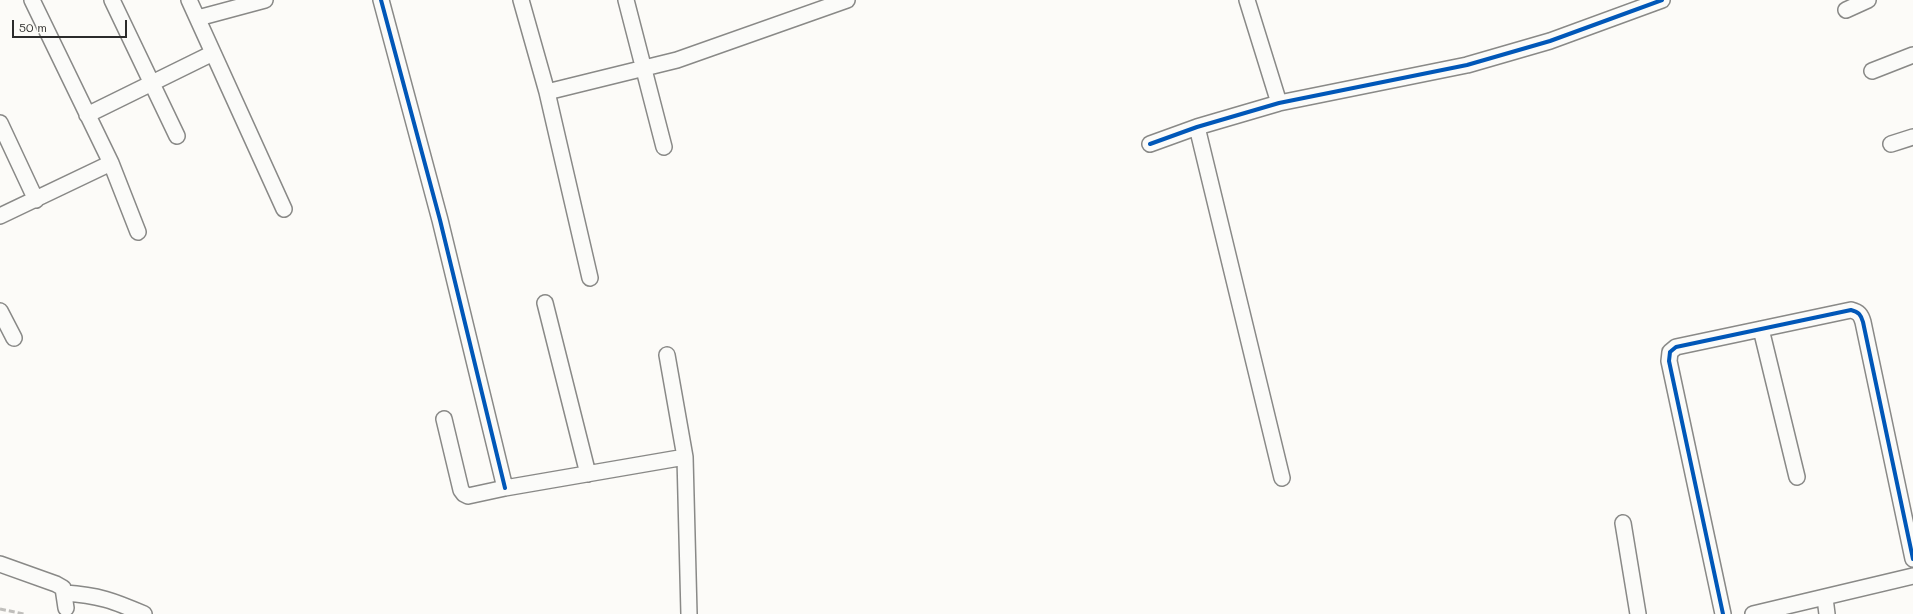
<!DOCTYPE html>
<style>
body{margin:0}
#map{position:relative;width:1913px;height:614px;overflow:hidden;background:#fcfbf8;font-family:Mali,sans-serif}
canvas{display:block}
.scale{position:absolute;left:12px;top:20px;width:115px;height:18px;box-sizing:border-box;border:2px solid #2b2b2b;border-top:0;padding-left:5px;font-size:12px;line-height:14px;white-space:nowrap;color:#2b2b2b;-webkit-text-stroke:3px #fdfcf7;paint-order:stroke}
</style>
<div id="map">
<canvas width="1913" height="614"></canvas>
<div class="scale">50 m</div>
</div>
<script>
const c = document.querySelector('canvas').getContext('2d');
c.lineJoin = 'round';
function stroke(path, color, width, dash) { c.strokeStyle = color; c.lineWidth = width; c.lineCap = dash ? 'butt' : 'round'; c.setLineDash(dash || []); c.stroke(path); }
const minor = new Path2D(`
 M 32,0 L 111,163 L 138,232
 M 112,0 L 177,136
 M 189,0 L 284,209
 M 381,0 L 440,220 L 505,488
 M 521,0 L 547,92 L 590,278
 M 626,0 L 664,147
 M 1247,0 L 1279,103
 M 1846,10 L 1868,0
 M 198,18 L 265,0
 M 1872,71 L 1913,55
 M 547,92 L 677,60 L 847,0
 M 87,115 L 213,53
 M 0,123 L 36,200
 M 1197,127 L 1282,478
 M 1150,144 L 1197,127 L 1279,103 L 1467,65 L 1550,41 L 1662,0
 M 1891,144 L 1913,137
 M 0,216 L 111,163
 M 545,303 L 588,474
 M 0,311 L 14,338
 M 1761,329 L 1797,477
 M 667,355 L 685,457 L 689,614
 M 444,419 L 461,490 L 464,494 L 468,496 L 505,488 L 685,457
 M 1623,523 L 1638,614
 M 0,564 L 56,584 L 63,588 L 66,608
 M 65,593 C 98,595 114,601 144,614
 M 1825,598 L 1827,614
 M 1723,614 L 1669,361 L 1670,352 L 1676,347 L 1851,310 C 1859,312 1861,315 1863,322 L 1913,559
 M 1753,614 L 1913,576`);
stroke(minor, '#898987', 18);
stroke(minor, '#fbfbf9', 15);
stroke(new Path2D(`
 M 0,609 L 24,614`), '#c0bfbc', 3, [6, 3]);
stroke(new Path2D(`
 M 381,0 L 440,220 L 505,488
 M 1150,144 L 1197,127 L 1279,103 L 1467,65 L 1550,41 L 1662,0
 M 1723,614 L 1669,361 L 1670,352 L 1676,347 L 1851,310 C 1859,312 1861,315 1863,322 L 1913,559`), '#0057b8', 4);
</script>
